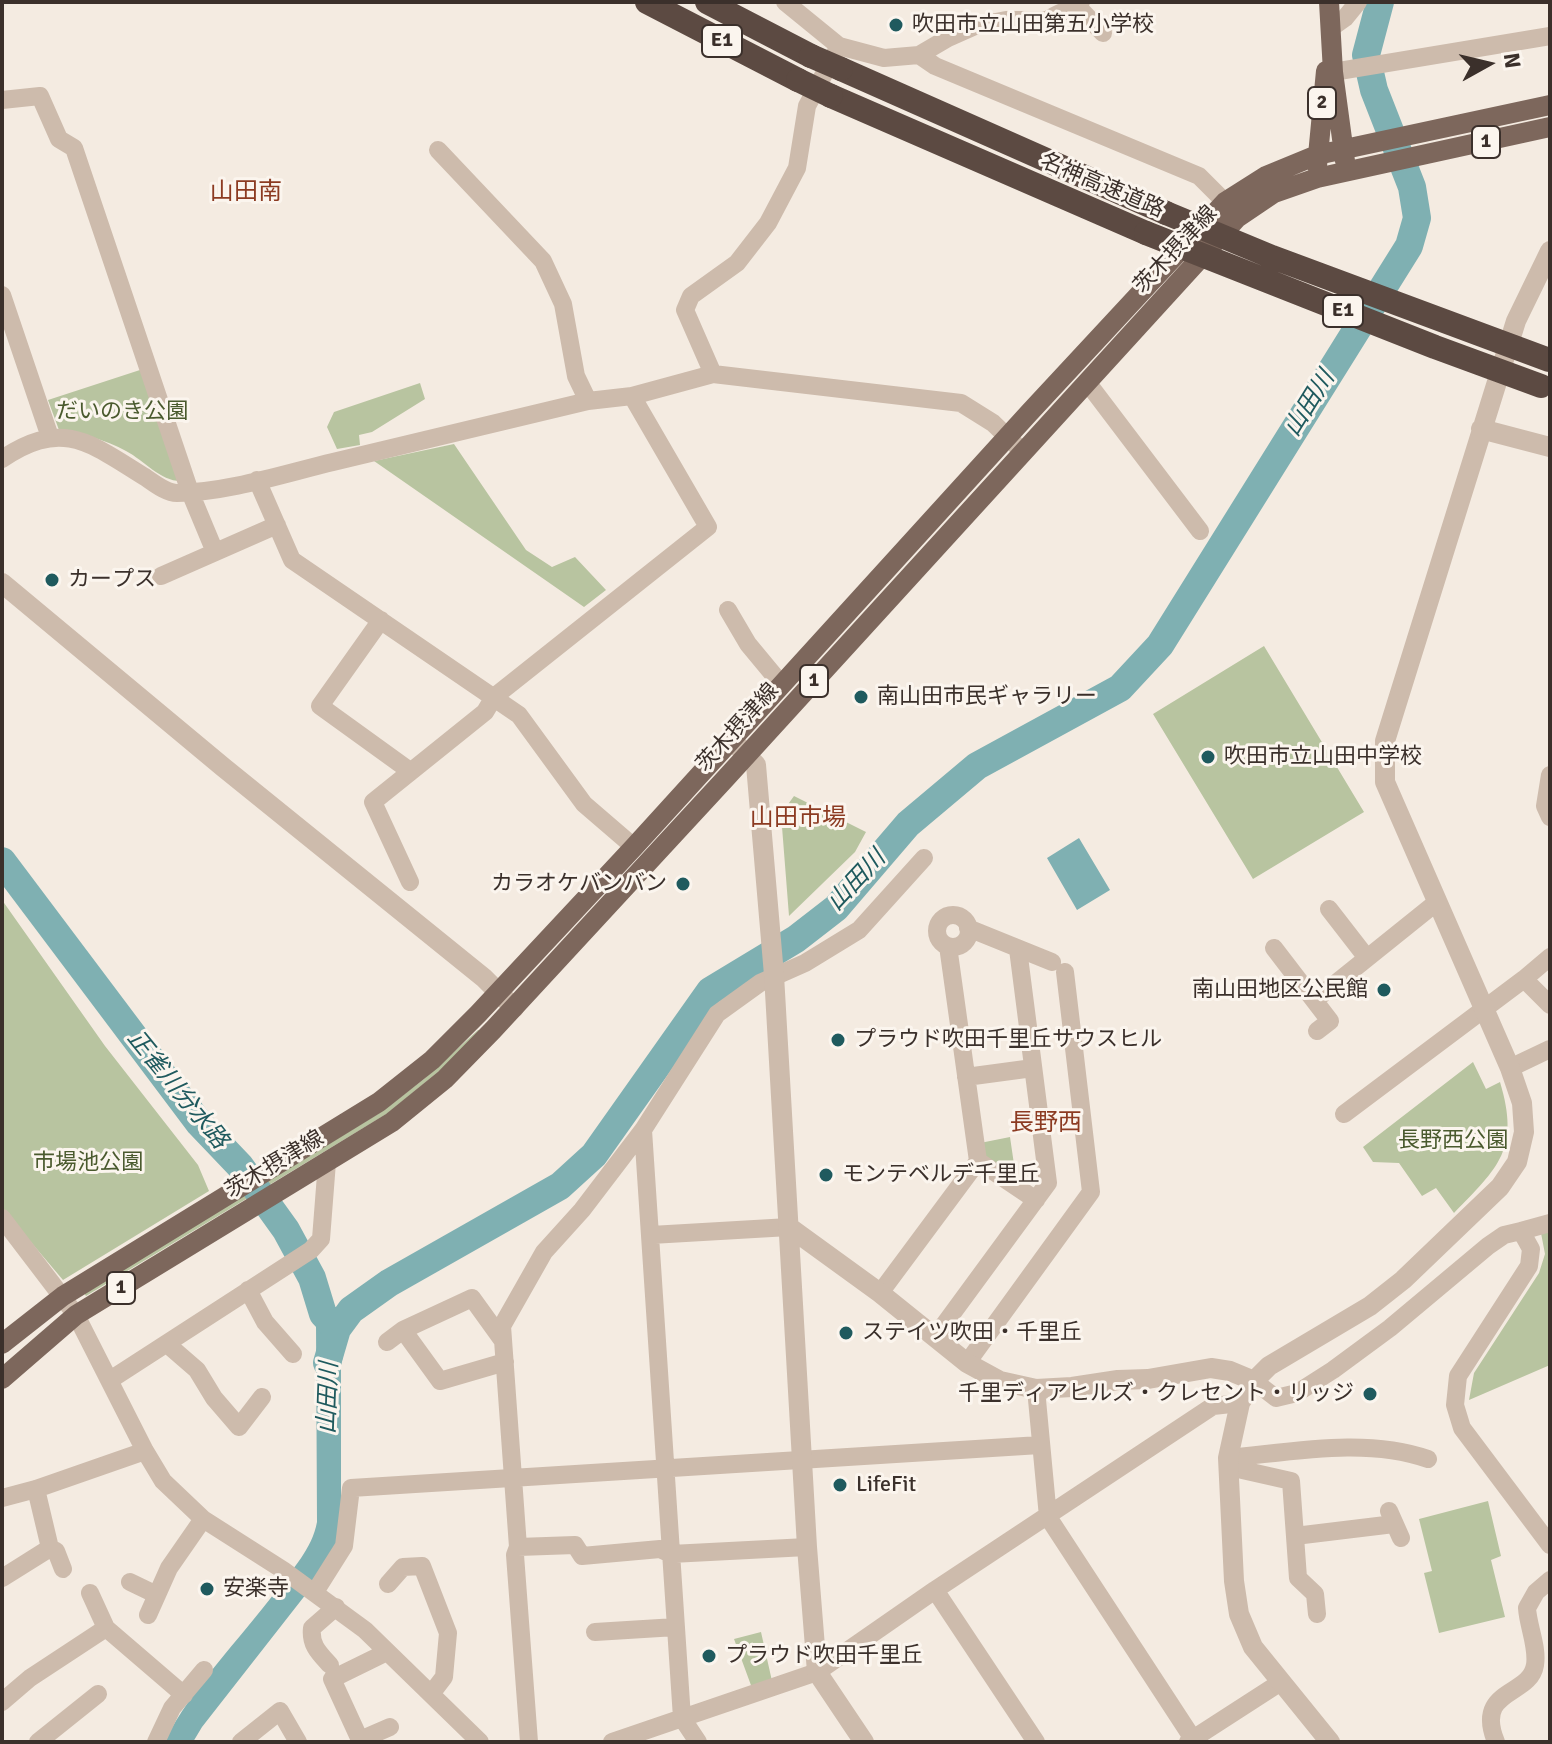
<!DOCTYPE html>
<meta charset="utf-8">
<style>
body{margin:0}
#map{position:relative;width:1552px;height:1744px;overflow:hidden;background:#f4ebe1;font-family:Signika,sans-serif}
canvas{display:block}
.frame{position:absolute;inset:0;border:4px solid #3b302b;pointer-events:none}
.north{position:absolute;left:1448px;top:24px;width:80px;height:80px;-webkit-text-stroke:6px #fbf5ee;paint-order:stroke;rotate:82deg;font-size:22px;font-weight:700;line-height:32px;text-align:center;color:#3b302b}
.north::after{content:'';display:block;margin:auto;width:28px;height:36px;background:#3b302b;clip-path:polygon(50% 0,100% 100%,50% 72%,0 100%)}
</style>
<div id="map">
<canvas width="1552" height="1744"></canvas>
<div class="frame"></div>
<div class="north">N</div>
</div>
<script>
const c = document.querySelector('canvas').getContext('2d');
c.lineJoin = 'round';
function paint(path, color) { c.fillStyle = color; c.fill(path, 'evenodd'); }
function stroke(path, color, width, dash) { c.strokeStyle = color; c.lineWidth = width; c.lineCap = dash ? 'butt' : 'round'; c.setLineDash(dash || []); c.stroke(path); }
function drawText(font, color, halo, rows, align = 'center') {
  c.font = font + ' Signika,"Noto Sans JP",sans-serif'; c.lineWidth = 6; c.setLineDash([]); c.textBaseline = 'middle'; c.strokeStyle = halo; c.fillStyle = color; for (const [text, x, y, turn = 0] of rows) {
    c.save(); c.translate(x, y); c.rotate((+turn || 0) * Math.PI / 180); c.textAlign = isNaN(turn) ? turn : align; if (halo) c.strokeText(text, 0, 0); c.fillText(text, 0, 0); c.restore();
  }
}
paint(new Path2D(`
 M 143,369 L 182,481 C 161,482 145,461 126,451 C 104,439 83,434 59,430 L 48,400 Z
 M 420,383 L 425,399 L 372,432 L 359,435 L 360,445 L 337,449 L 327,427 L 334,412 Z
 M 454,444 L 526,550 L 552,567 L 575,557 L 606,590 L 584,607 L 374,461 Z
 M 1264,646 L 1364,812 L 1253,879 L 1153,714 Z
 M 794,796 L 866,832 L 855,852 L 789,916 L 781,814 Z
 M 2,900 L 105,1046 L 198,1165 L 209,1191 L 63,1280 L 2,1208 Z
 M 478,1030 L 481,1030 L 455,1058 L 388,1113 L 86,1296 L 84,1293 L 381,1112 L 424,1079 Z
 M 1473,1062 L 1486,1089 L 1500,1082 C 1520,1149 1499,1167 1454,1213 L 1436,1188 L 1422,1196 L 1399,1163 L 1373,1162 L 1363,1147 Z
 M 1010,1137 L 1016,1178 L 985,1156 L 980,1143 Z
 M 1550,1231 L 1550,1365 L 1469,1400 L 1474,1373 L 1539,1273 L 1545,1254 L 1541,1233 Z
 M 1488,1501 L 1501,1556 L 1491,1560 L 1505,1617 L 1439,1633 L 1424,1573 L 1432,1571 L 1419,1519 Z
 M 761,1632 L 772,1681 L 752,1688 L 734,1639 Z`), '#b8c4a0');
paint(new Path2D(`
 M 1079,838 L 1110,890 L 1077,910 L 1047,858 Z
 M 327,1314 L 348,1335 L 341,1365 L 341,1537 L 328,1566 L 202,1727 L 193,1742 L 164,1742 C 193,1686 239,1640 277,1590 C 293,1568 312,1549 317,1522 L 316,1323 Z`), '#7fb0b2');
stroke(new Path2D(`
 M 2,861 L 199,1123 L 240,1166 L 286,1230 L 312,1278 L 323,1314 L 337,1329
 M 327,1363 L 337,1329 L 351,1310 L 389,1283 L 560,1186 L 594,1155 L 710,991 L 796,939 L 836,908 L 908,824 L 977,766 L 1120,688 L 1160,645 L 1409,246 L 1417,218 L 1412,187 L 1374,90 L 1366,55 L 1380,2`), '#7fb0b2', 28);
stroke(new Path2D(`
 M 785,2 L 839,46 L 884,58 L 919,55 L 948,38 L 975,26 L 1006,20 L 1048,20 C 1058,11 1072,11 1081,2
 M 1077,6 L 1103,33
 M 1331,28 L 1345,18 L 1358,2
 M 919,55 L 935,66 L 1199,176 L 1225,202
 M 1333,72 L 1550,36
 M 2,100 L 40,96 L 59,139 L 74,148 L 190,492 L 215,552
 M 438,150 L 543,261 L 563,304 L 576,376 L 588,401
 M 2,295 L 50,437
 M 713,374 L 685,310 L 691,296 L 737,263 L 768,223 L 797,168 L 807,106 L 839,46
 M 1087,382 L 1200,531
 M 2,459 C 63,418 90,443 145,477 C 154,483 166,493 177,493 C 229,492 283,474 333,462 C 418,442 503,422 588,401 L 632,396 L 713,374 L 961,403 L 993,423 L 1023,452
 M 257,480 L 292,560 L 519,715 L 584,804 L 634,847
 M 161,576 L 277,525
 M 728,610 L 748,644 L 782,685
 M 381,620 L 320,706 L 410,771
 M 1550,775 L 1545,806 L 1550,817
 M 410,882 L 373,802 L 485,712 L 494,697 L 708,527 L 632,396
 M 1329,909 L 1367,958
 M937 931a16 16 0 1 1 32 0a16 16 0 1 1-32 0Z
 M 968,928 L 1052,962
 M 1274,948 L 1330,1021 L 1317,1031
 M 1550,957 L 1524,979 L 1550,1005
 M 1315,1000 L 1437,902
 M 1510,1068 L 1550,1049
 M 966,1077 L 1033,1068
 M 1344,1114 L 1524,979
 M 643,1130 L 682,1718 L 698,1742
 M 978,1161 L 1036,1200
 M 2,1218 L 76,1315 L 145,1451 L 163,1481 L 203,1519 L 283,1570 L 365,1630 L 480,1742
 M 1550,1223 L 1521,1231 L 1531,1249 L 1529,1266 L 1458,1376 L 1455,1405 L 1462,1428 L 1550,1545
 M 651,1235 L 789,1227
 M 248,1290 L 265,1322 L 293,1354
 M 880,1293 L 978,1161 L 948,946
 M 403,1330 L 440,1381 L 505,1362
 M 935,1337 L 1048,1183 L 1018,949
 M 387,1342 L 403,1330 L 472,1298 L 503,1341
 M 167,1344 L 197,1370 L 214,1398 L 239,1427 L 262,1397
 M 967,1363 L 1091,1192 L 1065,972
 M 110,1380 L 311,1250 L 321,1239 L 327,1162
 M 1254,1381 L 1276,1398 L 1297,1393 L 1333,1370 L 1390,1328 L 1488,1246 L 1504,1235 L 1521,1231
 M 1036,1389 L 1048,1517 L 1195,1742
 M 1228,1458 C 1292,1452 1366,1437 1428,1459
 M 1229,1467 L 1291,1481 L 1298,1578 L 1315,1594 L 1317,1614
 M 36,1489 L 50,1548 L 56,1551 L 63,1569
 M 2,1498 L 36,1489 L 145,1451
 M 1389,1511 L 1401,1538
 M 1295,1536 L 1394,1524
 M 518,1547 L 575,1545 L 582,1556 L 660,1549 L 671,1554 L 807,1547
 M 2,1578 L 50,1548
 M 130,1582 L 157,1595
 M 388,1584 L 403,1567 L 422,1566 L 448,1633 L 444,1677 L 431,1694
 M 935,1590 L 1036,1742
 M 315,1592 L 344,1546 L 351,1488 L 1040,1445
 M 90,1593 L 106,1628 L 184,1695
 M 148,1615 L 169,1568 L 203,1519
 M 595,1632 L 676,1627
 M 387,1652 L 332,1679 L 360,1740 L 390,1727
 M 330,1665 C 319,1653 310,1645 312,1628 L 336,1607
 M 2,1702 L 30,1678 L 106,1628
 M 38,1742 L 98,1694
 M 156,1742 L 172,1708 L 204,1670
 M 241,1742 L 280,1711 L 298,1742
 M 529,1742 L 515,1555 L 518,1547 L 502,1326 L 544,1252 L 582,1210 L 643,1130 L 717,1014 L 760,983 L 805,963 L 859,930 L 924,858
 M 612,1742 L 817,1672 L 935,1590 L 1213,1406 L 1240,1403
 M 1188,1742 L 1281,1682
 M 1496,1742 C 1474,1688 1530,1697 1535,1665 C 1538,1647 1528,1626 1527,1608 L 1536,1592 L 1550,1580`), '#cdbbac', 18);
stroke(new Path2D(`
 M 1481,429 L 1550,447
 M 2,583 L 223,767 L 484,978 L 514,1008
 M 735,743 L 756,765 L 774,975 L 807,1547 L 817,1672 L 864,1742
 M 789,1227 L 880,1293 L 967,1363 L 1000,1381 L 1036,1389 L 1072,1387 L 1118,1380 L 1148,1379 L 1211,1368 L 1230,1371 L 1254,1381
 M 1330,1742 L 1253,1647 L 1239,1614 L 1234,1581 L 1228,1458 L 1240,1403 L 1254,1381 L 1269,1366 L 1370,1306 L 1403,1280 L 1500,1187 L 1517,1162 L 1524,1132 L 1522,1103 L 1510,1068 L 1385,782 L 1385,741 L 1516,321 L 1550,251`), '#cdbbac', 20);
stroke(new Path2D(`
 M 1329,2 L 1333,72 L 1345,161
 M 1317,166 L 1326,71
 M 2,1344 L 63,1296 L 379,1102 L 432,1060 L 478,1014 L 634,847 L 1029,413 L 1225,202 L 1266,176 L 1317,155 L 1550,105
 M 2,1379 L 76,1315 L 392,1122 L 445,1079 L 493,1030 L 725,779 L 1237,218 L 1274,193 L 1317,178 L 1550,127`), '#7d675c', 20);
stroke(new Path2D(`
 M 647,2 L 798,80
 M 707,2 L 811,56
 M 841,69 L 1166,213
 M 831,96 L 1146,233`), '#5c4a42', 24);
stroke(new Path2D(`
 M 811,56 L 841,69
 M 798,80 L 831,96
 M 1166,213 L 1272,257 L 1549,360
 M 1146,233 L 1435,347 L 1541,386`), '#5c4a42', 24);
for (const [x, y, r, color] of [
 [896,25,8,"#1f5a5e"],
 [52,580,8,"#1f5a5e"],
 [861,697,8,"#1f5a5e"],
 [1208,757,8,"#1f5a5e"],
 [683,884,8,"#1f5a5e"],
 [1384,990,8,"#1f5a5e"],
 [838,1040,8,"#1f5a5e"],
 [826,1175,8,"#1f5a5e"],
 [846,1333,8,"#1f5a5e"],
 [1370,1394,8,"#1f5a5e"],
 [840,1485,8,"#1f5a5e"],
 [207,1589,8,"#1f5a5e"],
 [709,1656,8,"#1f5a5e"]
]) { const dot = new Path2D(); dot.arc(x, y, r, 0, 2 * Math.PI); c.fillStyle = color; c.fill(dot); stroke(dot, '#fbf5ee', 3); }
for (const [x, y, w] of [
 [722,41,40],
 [1322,103,28],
 [1486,142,28],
 [1343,311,40],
 [814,681,28],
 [121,1288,28]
]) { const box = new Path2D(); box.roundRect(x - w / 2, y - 16, w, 32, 6); c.fillStyle = '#fbf5ee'; c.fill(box); stroke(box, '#3b302b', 2); }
drawText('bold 20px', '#3b302b', null, [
 ["E1",722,41],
 ["2",1322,103],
 ["1",1486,142],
 ["E1",1343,311],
 ["1",814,681],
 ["1",121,1288]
]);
drawText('22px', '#3b302b', '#fbf5ee', [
 ["吹田市立山田第五小学校",912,25],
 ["カープス",68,580],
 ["南山田市民ギャラリー",877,697],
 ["吹田市立山田中学校",1224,757],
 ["カラオケバンバン",667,884,"right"],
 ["南山田地区公民館",1368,990,"right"],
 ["プラウド吹田千里丘サウスヒル",854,1040],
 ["モンテベルデ千里丘",842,1175],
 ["ステイツ吹田・千里丘",862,1333],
 ["千里ディアヒルズ・クレセント・リッジ",1354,1394,"right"],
 ["LifeFit",856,1485],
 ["安楽寺",223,1589],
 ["プラウド吹田千里丘",725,1656]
], 'left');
drawText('22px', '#3b302b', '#fbf5ee', [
 ["名神高速道路",1102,186,23],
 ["茨木摂津線",1176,250,-47],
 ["茨木摂津線",738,728,-48],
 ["茨木摂津線",275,1165,-31]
]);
drawText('22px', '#4a5a2e', '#fbf5ee', [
 ["だいのき公園",122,412],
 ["長野西公園",1453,1141],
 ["市場池公園",88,1163]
]);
drawText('24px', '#8c3b22', '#fbf5ee', [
 ["山田南",246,193],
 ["山田市場",798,819],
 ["長野西",1046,1124]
]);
drawText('italic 24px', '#1f5a5e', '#fbf5ee', [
 ["山田川",1310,404,-58],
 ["山田川",857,881,-47],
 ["正雀川分水路",177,1090,51],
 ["山田川",329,1398,-88]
]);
</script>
